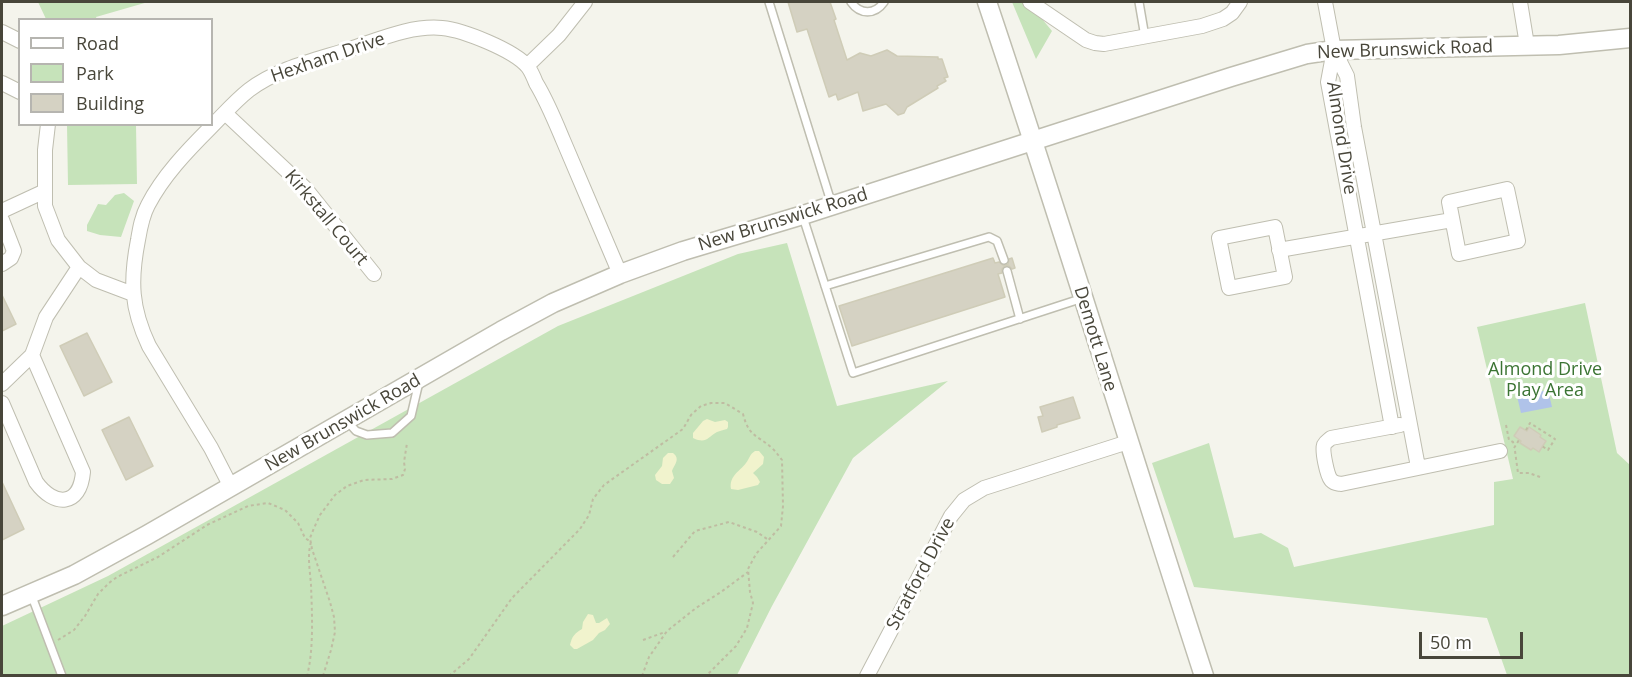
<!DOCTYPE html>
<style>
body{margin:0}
#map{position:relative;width:1632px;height:677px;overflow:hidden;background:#f4f4ec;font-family:"Open Sans",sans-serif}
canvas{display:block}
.frame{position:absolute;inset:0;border:3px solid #48463a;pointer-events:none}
.legend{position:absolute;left:18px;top:18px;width:195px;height:108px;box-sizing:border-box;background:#fff;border:2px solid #b6b5b0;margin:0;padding:8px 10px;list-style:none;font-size:18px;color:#48463a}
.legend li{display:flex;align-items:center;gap:12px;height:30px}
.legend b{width:30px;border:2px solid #b6b5b0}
.scale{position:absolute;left:1419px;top:632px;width:104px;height:27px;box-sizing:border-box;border:3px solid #48463a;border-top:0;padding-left:8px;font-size:18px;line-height:21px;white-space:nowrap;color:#48463a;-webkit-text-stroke:4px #fff;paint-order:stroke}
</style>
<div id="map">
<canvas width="1632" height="677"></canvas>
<div class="frame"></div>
<ul class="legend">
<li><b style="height:8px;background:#fff"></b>Road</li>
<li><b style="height:16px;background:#c6e3ba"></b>Park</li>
<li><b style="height:16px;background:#d5d2c3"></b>Building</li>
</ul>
<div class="scale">50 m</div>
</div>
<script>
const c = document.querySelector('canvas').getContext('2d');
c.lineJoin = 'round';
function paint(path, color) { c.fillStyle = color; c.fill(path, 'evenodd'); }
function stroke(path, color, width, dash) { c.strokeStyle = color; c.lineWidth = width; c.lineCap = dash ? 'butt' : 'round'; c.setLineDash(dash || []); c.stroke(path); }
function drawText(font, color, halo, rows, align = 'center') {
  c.font = font + ' "Open Sans",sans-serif'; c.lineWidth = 6; c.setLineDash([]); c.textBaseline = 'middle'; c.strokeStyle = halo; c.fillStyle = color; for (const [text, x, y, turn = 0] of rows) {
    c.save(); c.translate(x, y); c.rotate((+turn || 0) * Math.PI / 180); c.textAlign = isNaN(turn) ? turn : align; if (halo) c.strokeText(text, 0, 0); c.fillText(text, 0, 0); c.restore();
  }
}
paint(new Path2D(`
 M 38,2 L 148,2 L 96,17 L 97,20 L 46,19 Z
 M 1012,2 L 1028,2 L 1052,31 L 1036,59 Z
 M 67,125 L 136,125 L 137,184 L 68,185 Z
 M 124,193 L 134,201 L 121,237 L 100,235 L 87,231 L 87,225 L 98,204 L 106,205 L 115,195 Z
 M 787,243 L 837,406 L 948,381 L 853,458 L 772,606 L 737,675 L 2,676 L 2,626 L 108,576 L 558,326 L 738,254 Z
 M 1585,303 L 1617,453 L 1630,465 L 1630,675 L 1507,675 L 1487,618 L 1194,587 L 1152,463 L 1209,443 L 1234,538 L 1261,533 L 1288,548 L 1294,567 L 1494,525 L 1494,482 L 1513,479 L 1477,327 Z`), '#c6e3ba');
paint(new Path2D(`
 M 707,419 L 715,422 L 725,420 L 728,422 L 728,427 L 727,429 C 723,430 720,431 717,432 C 707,438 706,444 693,438 L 693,433 L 703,421 Z
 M 755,451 L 759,451 L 764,457 L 763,464 L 753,473 L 757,477 L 760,482 L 758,485 L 738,490 L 731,489 C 729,476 739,472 746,463 C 750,458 749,455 755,451 Z
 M 668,453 L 673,453 C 681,459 674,465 672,471 L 674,478 L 670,484 L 662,484 L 656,480 L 655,475 L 662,466 L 663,458 Z
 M 588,614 L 593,615 L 596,623 L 599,623 L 607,618 L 610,624 L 605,630 L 599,633 L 593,640 L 577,649 L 574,649 L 570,645 C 572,636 575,633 582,629 L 583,622 Z`), '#f1f3cd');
paint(new Path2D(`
 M 1548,390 L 1552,407 L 1521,413 L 1517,396 Z`), '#b0c3e9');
const building = new Path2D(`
 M 788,2 L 830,2 L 836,19 L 834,20 L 847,60 L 860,53 L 871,56 L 887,50 L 897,56 L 938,57 L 938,59 L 942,59 L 948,77 L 944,78 L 946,81 L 937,86 L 938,88 L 907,107 L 904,113 L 898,115 L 886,104 L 863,111 L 858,92 L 838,100 L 836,94 L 829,97 L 807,29 L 797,32 Z
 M 993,258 L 995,263 L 999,262 L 1004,266 L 1008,264 L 1009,259 L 1012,258 L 1015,268 L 1012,269 L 1009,266 L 1005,266 L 1002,269 L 1002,273 L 998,274 L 1005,297 L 852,346 L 839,306 Z
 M 2,295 L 16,324 L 2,331 Z
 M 87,333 L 112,382 L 84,396 L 60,346 Z
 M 1073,397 L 1080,418 L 1057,425 L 1057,427 L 1042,432 L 1038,417 L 1043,416 L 1040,407 Z
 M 129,417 L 153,466 L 126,480 L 102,430 Z
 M 1520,427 L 1527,431 L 1529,427 L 1541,435 L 1540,437 L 1546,441 L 1539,452 L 1533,448 L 1531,450 L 1520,443 L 1521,441 L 1514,436 Z
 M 2,482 L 24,529 L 2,540 Z`);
paint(building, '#d5d2c3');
stroke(building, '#cfccb7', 1.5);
const service = new Path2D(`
 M 769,2 L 832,205
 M 851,2 C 860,15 875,15 884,2
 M 1139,2 L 1145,37
 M 803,217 L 853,373 L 1083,298
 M 1007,271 L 1020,319
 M 825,286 L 989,237 L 997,241 L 1004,260
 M 347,421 L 356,431 L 367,435 L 392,433 L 411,416 L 419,382
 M 31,594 L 62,676`);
const minor = new Path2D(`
 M 1030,2 L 1086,40 L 1095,43 L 1104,44 L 1202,26 L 1223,19 L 1232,13 L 1240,2
 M 1325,2 L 1334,50 L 1347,76 L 1354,127 L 1418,467
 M 1520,2 L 1527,45
 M 2,32 L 20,41
 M 1334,50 L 1328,82 L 1392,427
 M 527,66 L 559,35 L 585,2
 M 2,83 L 20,92
 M 225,113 L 305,188 L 374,274
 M 48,124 L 45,150 L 45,206 L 58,240 L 79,267 L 96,280 L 133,294
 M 1507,189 L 1518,241 L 1459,254 L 1449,202 Z
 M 2,211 L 45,191
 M 2,220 L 14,251 L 11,258 L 2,264
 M 1275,227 L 1285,277 L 1229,288 L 1219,238 Z
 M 1279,250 L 1452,220
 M 2,384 L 32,355 L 46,317 L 79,267
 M 2,403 L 36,482 C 54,507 80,507 83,472 L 32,355
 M 1400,425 L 1331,438 C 1328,441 1326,441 1324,445 C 1322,451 1327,475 1331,480 C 1335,484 1336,483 1341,484 L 1500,451
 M 231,487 L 211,448 L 149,346 C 131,308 130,281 138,240 C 140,228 142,216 148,205 C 163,176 187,151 210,128 C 223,115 235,101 249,90 C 278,68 316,60 350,49 C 378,40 411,25 442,28 C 463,30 514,50 528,67 C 531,71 534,78 536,83 C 547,101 555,121 563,140 C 582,185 601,229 620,274
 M 867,676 L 951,516 L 964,500 L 984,488 L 1128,442`);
const tertiary = new Path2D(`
 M 987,2 C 1062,225 1131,451 1204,676
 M 2,606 L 74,575 L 147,535 L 501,331 L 553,303 L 620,274 L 683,251 L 803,215 L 1231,77 L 1307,54 L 1334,50 L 1559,45 L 1630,38`);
stroke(service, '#bfbeb0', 10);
stroke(minor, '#bfbeb0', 16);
stroke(tertiary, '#bfbeb0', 21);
stroke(new Path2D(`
 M 1506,425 L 1509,440 L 1513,442 L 1514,446
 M 1526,430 L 1530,423 L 1555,439 L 1548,450 L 1542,446
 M 1514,448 L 1519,440
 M 1515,451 L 1518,473 L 1529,473 L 1540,477
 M 673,557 L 695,531 L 729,522 L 757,532 L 767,539
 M 58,640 L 74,630 L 85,616 L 98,594 L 109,583 L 117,577 L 158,557 L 207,525 L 248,506 L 268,503 L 285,510 L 298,523 L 305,538 L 311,542 C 307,556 310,570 311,585 C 312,613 314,649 307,676
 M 643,640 L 665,632
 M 323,676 L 331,650 L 335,632 L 334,617 L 330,602 L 312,549 L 310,538 L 314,528 L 320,515 L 335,495 L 347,486 L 364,480 L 392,479 L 403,475 L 405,469 L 404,462 L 407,443
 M 449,676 L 469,659 L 512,598 L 580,529 L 589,515 L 593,499 L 604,485 L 683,429 L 691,415 L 701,406 L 711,403 L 725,403 L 743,414 C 749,437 756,434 772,448 C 776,452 779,456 782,460 L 783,506 L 781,526 L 756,554 L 748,569 L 750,592 L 753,603 L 747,628 L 736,646 L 706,676
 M 642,676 L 649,657 L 667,631 L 696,608 L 721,592 L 748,572`), '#bfbca2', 2, [3, 3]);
stroke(service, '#fff', 7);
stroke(minor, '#fff', 14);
stroke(tertiary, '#fff', 18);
drawText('18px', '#48463a', '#fff', [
 ["New Brunswick Road",1405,50,-2],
 ["Hexham Drive",328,58,-19],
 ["Almond Drive",1341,138,81],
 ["Kirkstall Court",326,218,50],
 ["New Brunswick Road",783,220,-17],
 ["Demott Lane",1095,339,73],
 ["New Brunswick Road",343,423,-30],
 ["Stratford Drive",921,574,-62]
]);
drawText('18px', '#3b7433', '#fff', [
 ["Almond Drive",1545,370],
 ["Play Area",1545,391]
]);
</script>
